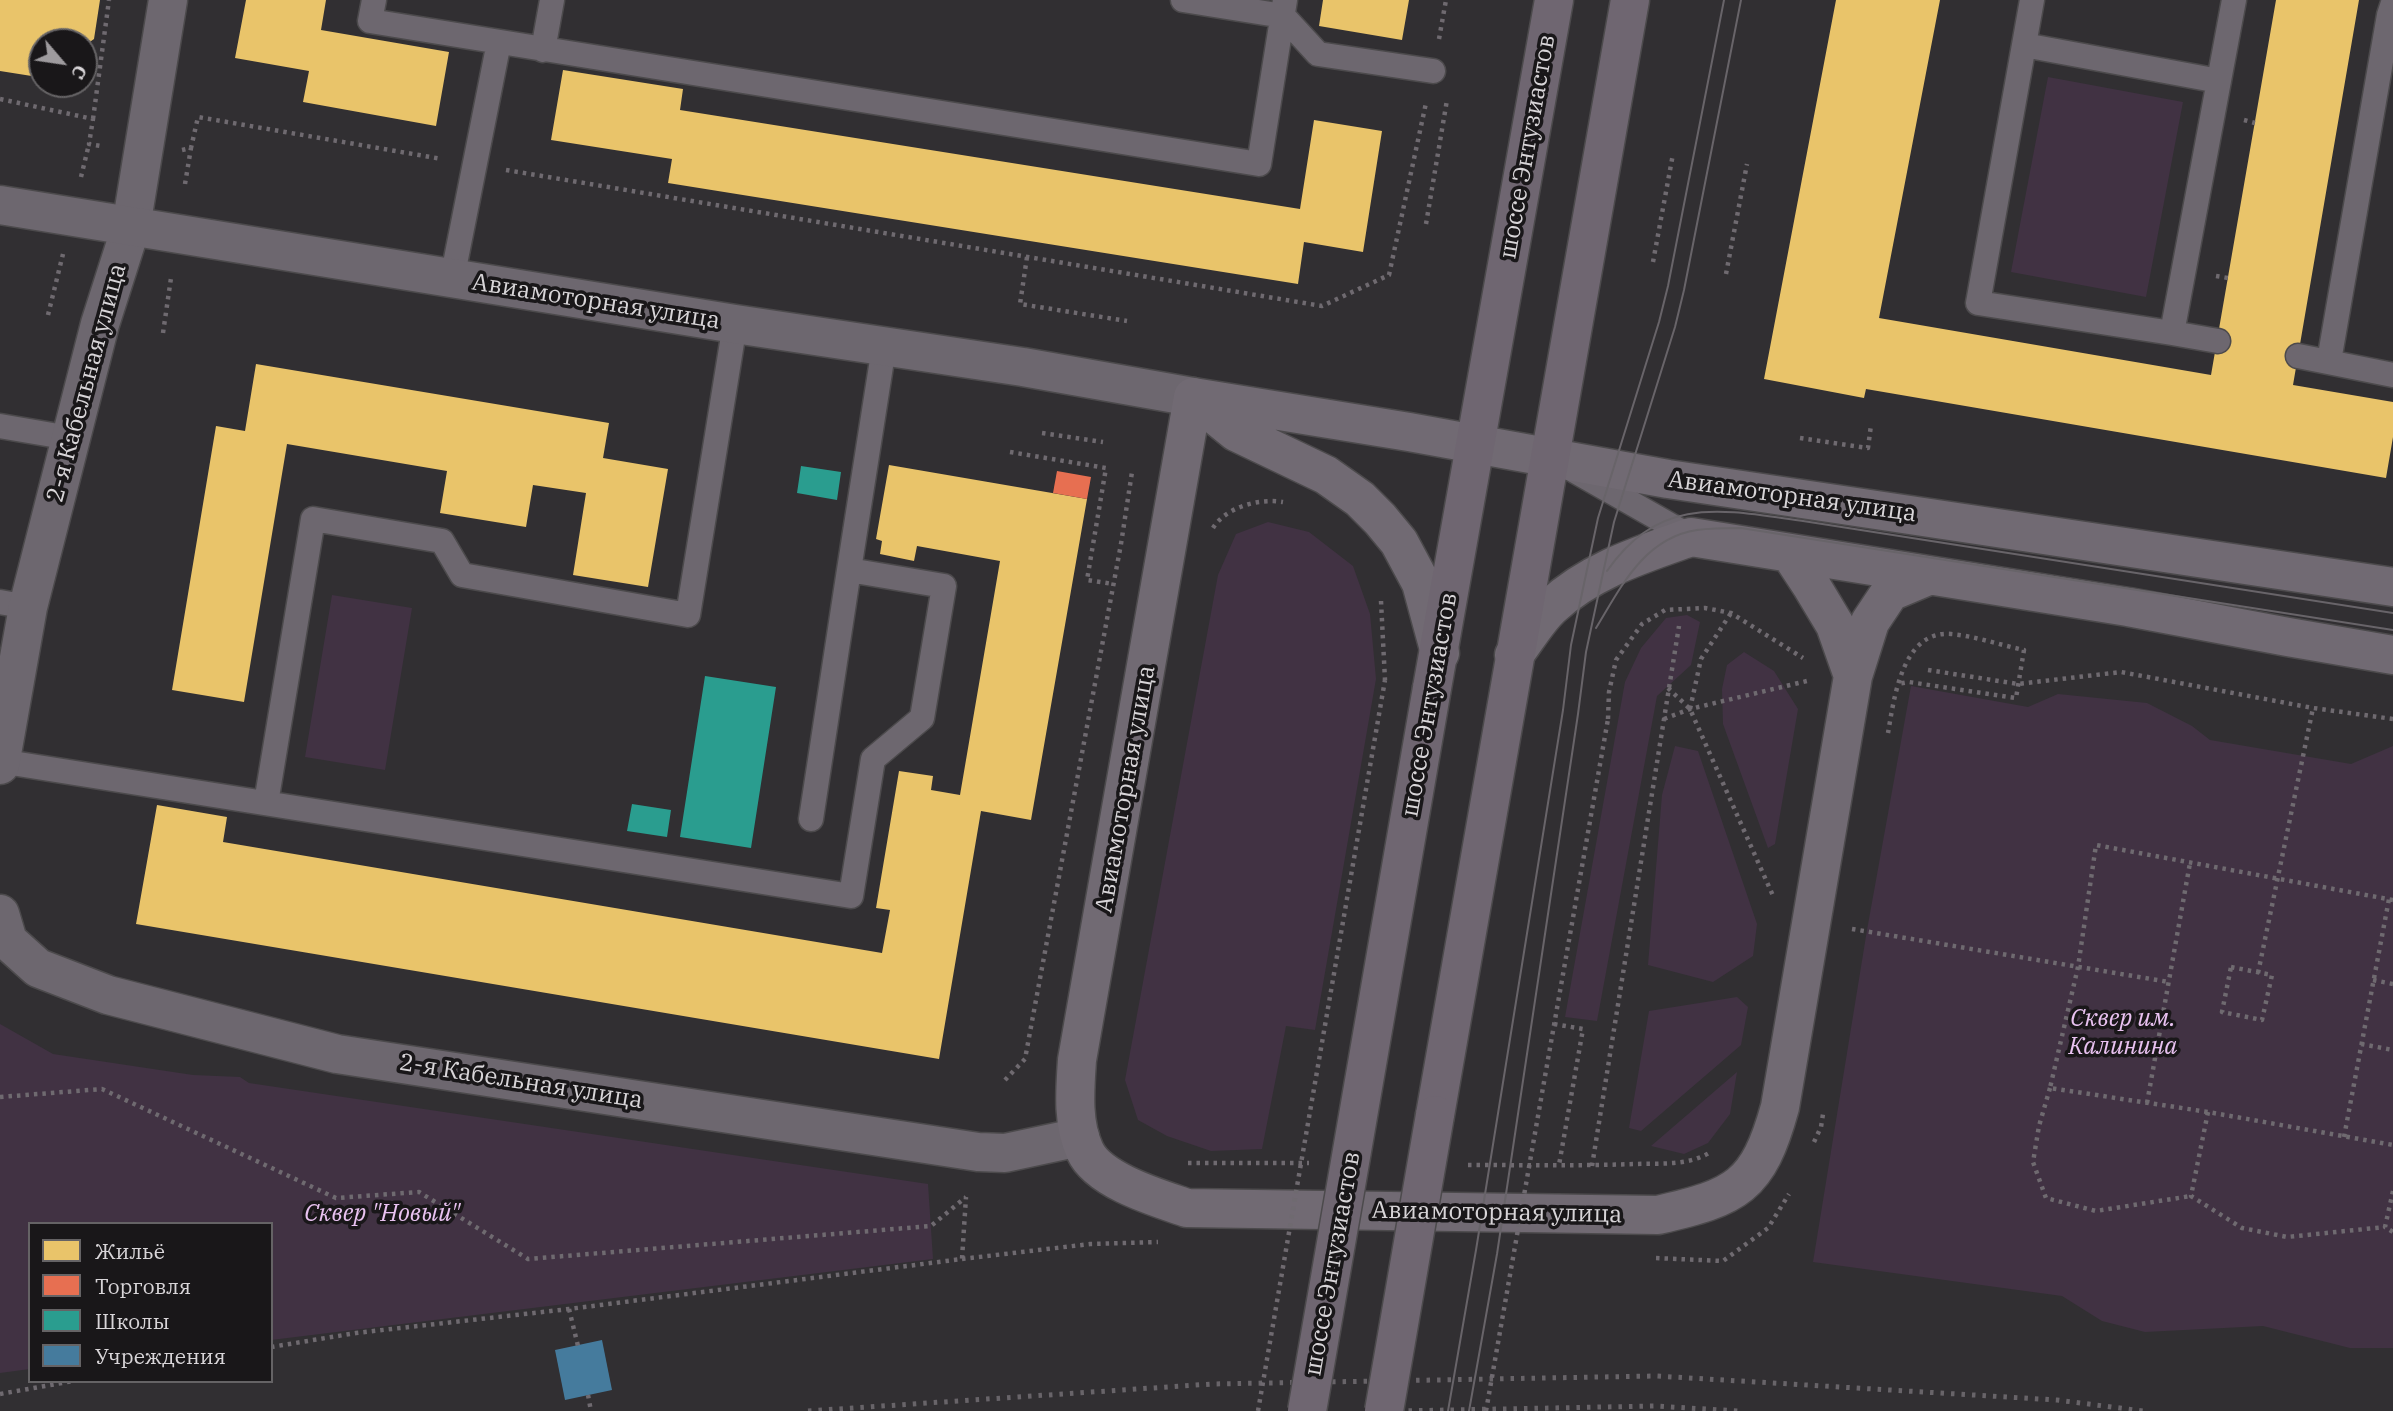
<!DOCTYPE html>
<meta charset="utf-8">
<style>
body{margin:0}
#map{position:relative;width:2393px;height:1411px;overflow:hidden;background:#312f32;font-family:"IBM Plex Serif",serif}
canvas{display:block}
.legend{position:absolute;left:28px;top:1222px;width:245px;height:161px;box-sizing:border-box;background:#191719;border:2px solid #656365;margin:0;padding:9px 12px;list-style:none;font-size:21px;color:#d8d5d8}
.legend li{display:flex;align-items:center;gap:14px;height:35px}
.legend b{width:35px;border:2px solid #656365}
.north{position:absolute;left:28px;top:28px;width:70px;height:70px;box-sizing:border-box;background:#191719;border:2px solid #656365;border-radius:50%;rotate:119deg;font-size:19px;font-weight:700;line-height:28px;text-align:center;color:#d8d5d8}
.north::after{content:'';display:block;margin:auto;width:24px;height:32px;background:#9e9b9e;clip-path:polygon(50% 0,100% 100%,50% 72%,0 100%)}
</style>
<div id="map">
<canvas width="2393" height="1411"></canvas>
<ul class="legend">
<li><b style="height:19px;background:#e9c46a"></b>Жильё</li>
<li><b style="height:19px;background:#e76f51"></b>Торговля</li>
<li><b style="height:19px;background:#2a9d8f"></b>Школы</li>
<li><b style="height:19px;background:#457b9d"></b>Учреждения</li>
</ul>
<div class="north">С</div>
</div>
<script>
const c = document.querySelector('canvas').getContext('2d');
c.lineJoin = 'round';
function paint(path, color) { c.fillStyle = color; c.fill(path, 'evenodd'); }
function stroke(path, color, width, dash) { c.strokeStyle = color; c.lineWidth = width; c.lineCap = dash ? 'butt' : 'round'; c.setLineDash(dash || []); c.stroke(path); }
function drawText(font, color, halo, rows, align = 'center') {
  c.font = font + ' "IBM Plex Serif",serif'; c.lineWidth = 7; c.setLineDash([]); c.textBaseline = 'middle'; c.strokeStyle = halo; c.fillStyle = color; for (const [text, x, y, turn = 0] of rows) {
    c.save(); c.translate(x, y); c.rotate((+turn || 0) * Math.PI / 180); c.textAlign = isNaN(turn) ? turn : align; if (halo) c.strokeText(text, 0, 0); c.fillText(text, 0, 0); c.restore();
  }
}
paint(new Path2D(`
 M 2048,77 L 2183,102 L 2146,297 L 2011,272 Z
 M 1268,522 L 1309,532 L 1353,566 L 1370,614 L 1376,679 L 1315,1030 L 1286,1026 L 1262,1149 L 1211,1151 L 1167,1136 L 1138,1120 L 1125,1080 L 1218,575 L 1236,534 Z
 M 332,595 L 412,608 L 385,770 L 305,757 Z
 M 1687,615 L 1700,622 L 1691,665 L 1657,696 L 1597,1021 L 1565,1017 L 1625,682 L 1641,648 L 1666,618 Z
 M 1744,652 L 1774,671 L 1798,709 L 1775,844 L 1768,848 L 1723,724 L 1722,689 L 1727,665 Z
 M 1911,686 L 2028,707 L 2058,694 L 2147,703 L 2192,726 L 2210,740 L 2351,764 L 2393,746 L 2393,1348 L 2350,1348 L 2263,1326 L 2145,1332 L 2102,1321 L 2062,1296 L 1813,1262 L 1867,930 Z
 M 1675,746 L 1698,751 L 1757,924 L 1753,956 L 1713,982 L 1648,965 L 1662,795 Z
 M 1737,997 L 1748,1007 L 1741,1045 L 1641,1131 L 1629,1128 L 1649,1011 Z
 M 0,1024 L 53,1054 L 193,1075 L 240,1077 L 249,1083 L 928,1184 L 933,1259 L 271,1340 L 271,1224 L 30,1224 L 30,1369 L 0,1373 Z
 M 1737,1072 L 1730,1114 L 1708,1143 L 1684,1154 L 1651,1146 Z`), '#413243');
paint(new Path2D(`
 M 0,0 L 100,0 L 94,39 L 84,46 L 84,42 L 42,42 L 42,75 L 38,77 L 0,71 Z
 M 246,0 L 326,0 L 321,30 L 449,52 L 436,126 L 303,102 L 309,71 L 235,58 Z
 M 1323,0 L 1409,0 L 1402,40 L 1319,26 Z
 M 1836,0 L 1940,0 L 1879,318 L 2211,375 L 2276,0 L 2359,0 L 2293,385 L 2393,402 L 2393,437 L 2386,478 L 1866,389 L 1864,398 L 1764,379 Z
 M 563,70 L 683,89 L 680,110 L 1300,209 L 1314,120 L 1382,131 L 1363,252 L 1304,242 L 1298,284 L 668,183 L 672,159 L 551,140 Z
 M 256,364 L 609,423 L 603,458 L 668,469 L 648,587 L 573,575 L 586,493 L 533,485 L 526,527 L 440,513 L 447,471 L 287,444 L 244,702 L 172,690 L 216,426 L 245,431 Z
 M 889,465 L 1087,499 L 1031,820 L 981,811 L 939,1059 L 136,924 L 157,805 L 227,817 L 223,842 L 882,953 L 890,910 L 876,908 L 899,771 L 933,776 L 931,790 L 960,795 L 1000,561 L 917,546 L 914,561 L 880,554 L 882,541 L 876,539 Z`), '#e9c46a');
paint(new Path2D(`
 M 1057,471 L 1091,477 L 1087,499 L 1053,493 Z`), '#e76f51');
paint(new Path2D(`
 M 801,466 L 841,472 L 837,500 L 797,493 Z
 M 705,676 L 776,687 L 751,848 L 680,837 Z
 M 632,804 L 671,810 L 667,837 L 627,831 Z`), '#2a9d8f');
paint(new Path2D(`
 M 602,1340 L 612,1390 L 565,1400 L 555,1350 Z`), '#457b9d');
const service = new Path2D(`
 M 374,0 L 370,21 L 1259,164 L 1285,0
 M 1183,0 L 1283,16 L 1318,54 L 1433,71
 M 2032,0 L 1978,303 L 2172,333 L 2234,0
 M 2024,45 L 2219,81
 M 543,50 L 552,0
 M 452,279 L 499,42
 M 2172,333 L 2218,341
 M 2298,356 L 2393,375
 M 2329,361 L 2389,15 L 2393,3
 M 0,426 L 70,438
 M 1575,471 L 1691,537
 M 0,602 L 28,607
 M 0,761 L 851,896 L 873,759 L 922,718 L 944,586 L 849,570 L 884,347
 M 266,803 L 313,519 L 442,541 L 462,575 L 688,615 L 735,324
 M 811,819 L 849,570`);
const minor = new Path2D(`
 M 0,765 L 28,607 L 100,324 L 131,227 L 168,0
 M 0,914 L 8,941 L 38,968 L 108,995 L 337,1054 L 978,1152 L 1005,1153 L 1080,1137`);
const tertiary = new Path2D(`
 M 0,205 L 735,324 L 1023,367 L 1193,397`);
const secondary = new Path2D(`
 M 1193,397 L 1077,1060 C 1075,1090 1072,1123 1085,1151 C 1099,1181 1158,1198 1187,1208 L 1658,1215 C 1737,1197 1758,1187 1780,1107 L 1853,676 L 1870,622 L 1890,592 L 1928,576
 M 1193,397 L 1409,432 L 1668,479 L 2393,587
 M 1194,398 L 1236,432 L 1326,475 L 1360,499 L 1380,519 L 1399,542 L 1421,583 L 1440,653
 M 1790,553 L 1811,585 L 1835,625 L 1853,676
 M 1514,655 C 1526,640 1537,620 1551,607 C 1591,570 1640,555 1691,537 L 2128,607 L 2288,637 L 2393,655`);
const primary = new Path2D(`
 M 1432,688 L 1554,0
 M 1435,1115 L 1630,0`);
stroke(service, '#4c4a4c', 27);
stroke(minor, '#4c4a4c', 41);
stroke(tertiary, '#4c4a4c', 41);
stroke(secondary, '#4c4a4c', 41);
stroke(primary, '#4c4a4c', 41);
stroke(new Path2D(`
 M 1439,39 L 1446,0
 M 0,99 L 93,119 L 89,144 L 101,146
 M 93,119 L 109,0
 M 2244,120 L 2255,123
 M 182,150 L 191,148 L 198,117 L 442,159
 M 506,170 L 1322,306 L 1389,275 L 1426,103
 M 81,177 L 89,144
 M 185,184 L 191,148
 M 1426,224 L 1447,100
 M 1027,257 L 1020,304 L 1127,321
 M 1653,262 L 1673,154
 M 1726,274 L 1747,164
 M 2216,276 L 2228,278
 M 48,315 L 63,254
 M 163,333 L 171,278
 M 1042,433 L 1103,442
 M 1800,438 L 1868,448 L 1871,425
 M 1010,452 L 1106,468 L 1087,580 L 1113,584
 M 1213,528 C 1226,507 1259,498 1283,502
 M 1381,601 L 1385,680
 M 1928,670 L 2018,684 L 2121,672 L 2313,708 L 2393,719
 M 1668,688 L 1690,709 L 1774,898
 M 1690,709 L 1701,659 L 1731,613
 M 1608,719 L 1609,692 L 1616,660 L 1642,624 L 1665,610 L 1705,608 L 1731,613 L 1803,658
 M 1664,719 L 1690,709 L 1811,680
 M 1888,733 C 1894,699 1902,630 1951,634 C 1975,636 2000,645 2024,650 L 2016,698 L 1909,682 L 1897,684
 M 2393,900 L 2096,845 L 2078,967 L 2050,1088 L 2208,1112 L 2393,1145
 M 1852,929 L 2169,982
 M 2231,967 L 2272,975 L 2262,1020 L 2222,1012 Z
 M 2258,973 L 2313,708
 M 2373,980 L 2393,984
 M 1554,1024 L 1583,1029 L 1559,1165
 M 2361,1044 L 2393,1050
 M 1005,1080 L 1025,1059 L 1121,544 L 1132,472
 M 2050,1088 L 2039,1126 L 2033,1162 L 2046,1198 L 2096,1211 L 2191,1196
 M 0,1097 L 102,1089 L 336,1198 L 419,1192 L 528,1259 L 931,1226 L 966,1197
 M 2147,1103 L 2190,863
 M 2208,1112 L 2191,1196 L 2242,1228 L 2287,1237 L 2385,1227
 M 2344,1137 L 2389,899
 M 1814,1142 L 1821,1127 L 1823,1114
 M 1188,1163 L 1309,1163
 M 1468,1165 C 1524,1165 1580,1166 1635,1164 C 1660,1163 1687,1166 1709,1153
 M 1592,1166 L 1679,626
 M 2393,1191 L 2385,1227 L 2393,1232
 M 1656,1258 L 1723,1261 L 1768,1228 L 1789,1194
 M 962,1259 L 1090,1244 L 1158,1242
 M 569,1309 L 578,1346
 M 271,1347 L 356,1333 L 569,1309 L 962,1259 L 966,1197
 M 0,1394 L 73,1381
 M 588,1395 L 591,1411`), '#6f6a70', 4.5, [3.5, 5]);
stroke(service, '#6d676f', 24);
stroke(minor, '#6d676f', 38);
stroke(tertiary, '#6d676f', 38);
stroke(secondary, '#716a73', 38);
stroke(primary, '#6f6671', 38);
stroke(new Path2D(`
 M 1607,571 C 1660,494 1723,510 1803,521 L 2393,613
 M 1596,628 C 1621,587 1644,538 1697,530 C 1712,528 1727,528 1741,528 L 2393,630
 M 1448,1411 L 1476,1250 L 1563,710 L 1571,645 L 1598,518 L 1659,322 L 1668,286 L 1724,0
 M 1469,1411 L 1497,1254 L 1578,714 L 1586,652 L 1614,522 L 1675,327 L 1684,290 L 1741,0`), '#686469', 2);
stroke(new Path2D(`
 M 808,1411 L 1212,1384 L 1656,1376 L 2057,1400 L 2143,1411
 M 1398,1411 L 1655,1406 L 1738,1411`), '#686469', 5, [3.5, 7]);
const primaryBridge = new Path2D(`
 M 1307,1411 L 1432,688
 M 1384,1411 L 1435,1115`);
stroke(primaryBridge, '#4c4a4c', 41, []);
stroke(new Path2D(`
 M 1258,1411 L 1385,680
 M 1486,1411 L 1608,719`), '#6f6a70', 4.5, [3.5, 5]);
stroke(primaryBridge, '#6f6671', 38);
drawText('24px', '#d8d5d8', '#191719', [
 ["шоссе Энтузиастов",1528,147,-80],
 ["Авиамоторная улица",596,302,9],
 ["2-я Кабельная улица",87,383,-75],
 ["Авиамоторная улица",1792,497,8],
 ["шоссе Энтузиастов",1430,705,-80],
 ["Авиамоторная улица",1126,789,-80],
 ["2-я Кабельная улица",521,1082,9],
 ["Авиамоторная улица",1497,1213,1],
 ["шоссе Энтузиастов",1333,1264,-80]
]);
drawText('italic 24px', '#e9c2f1', '#191719', [
 ["Сквер им.",2123,1019],
 ["Калинина",2123,1047],
 ["Сквер \"Новый\"",382,1214]
]);
</script>
